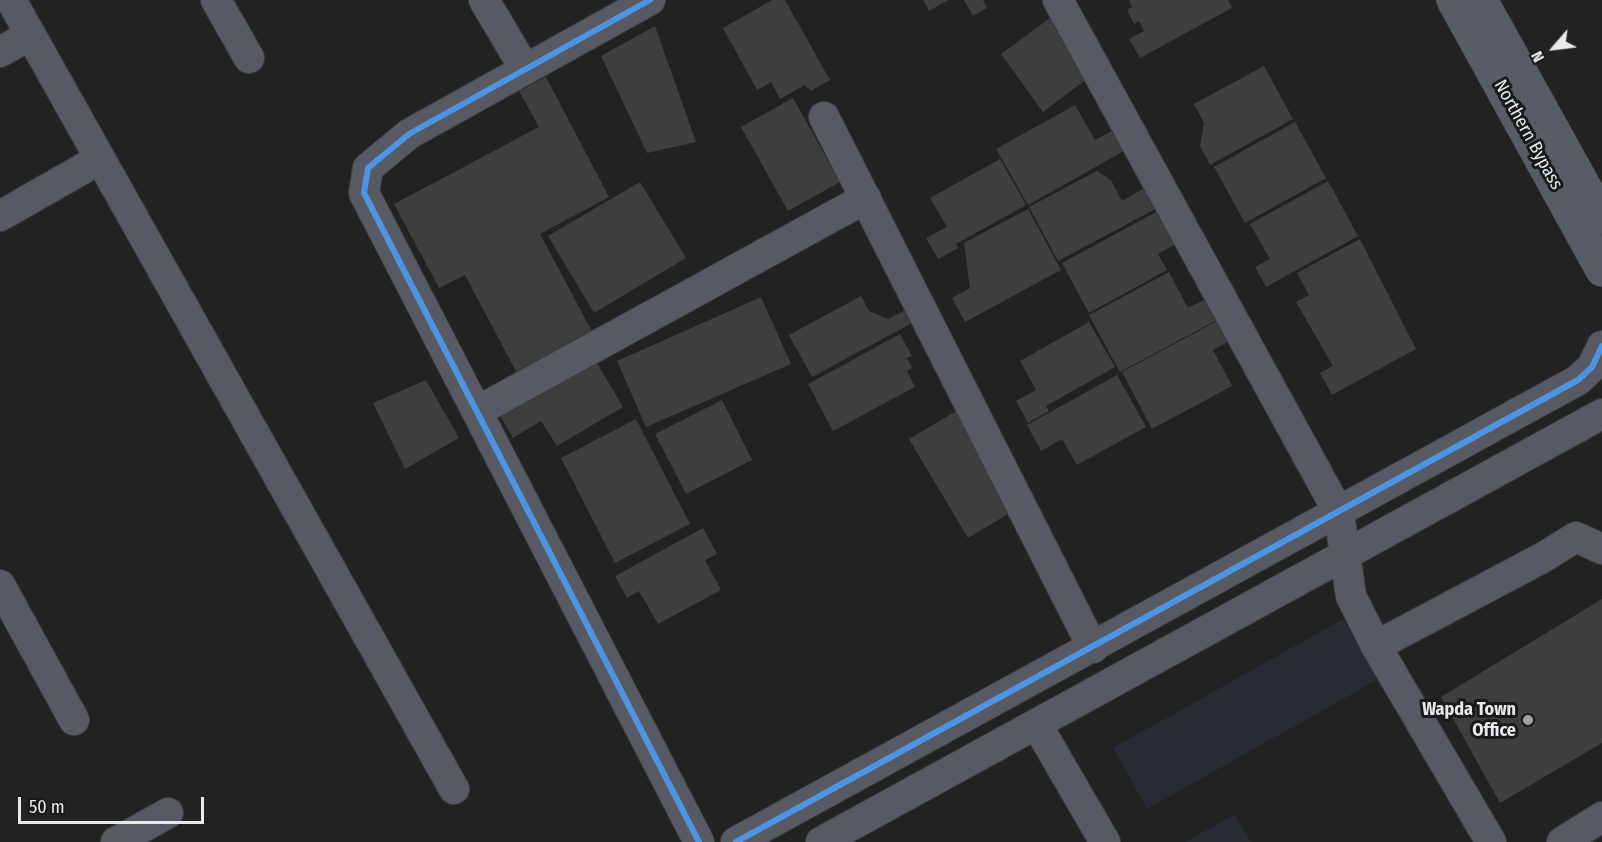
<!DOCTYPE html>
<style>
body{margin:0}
#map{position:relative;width:1602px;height:842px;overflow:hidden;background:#222223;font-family:"Fira Sans Condensed",sans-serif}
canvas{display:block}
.north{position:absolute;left:1524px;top:18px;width:60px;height:60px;-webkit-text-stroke:4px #18191b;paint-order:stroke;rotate:242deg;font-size:16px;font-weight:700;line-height:24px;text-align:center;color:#e8e9ea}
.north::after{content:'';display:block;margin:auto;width:21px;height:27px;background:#e8e9ea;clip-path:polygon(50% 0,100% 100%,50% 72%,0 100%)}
.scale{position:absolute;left:18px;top:797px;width:186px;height:27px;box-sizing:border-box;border:3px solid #e8e9ea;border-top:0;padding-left:8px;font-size:18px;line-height:21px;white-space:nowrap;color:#e8e9ea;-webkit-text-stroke:4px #18191b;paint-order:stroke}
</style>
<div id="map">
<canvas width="1602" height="842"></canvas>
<div class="north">N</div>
<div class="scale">50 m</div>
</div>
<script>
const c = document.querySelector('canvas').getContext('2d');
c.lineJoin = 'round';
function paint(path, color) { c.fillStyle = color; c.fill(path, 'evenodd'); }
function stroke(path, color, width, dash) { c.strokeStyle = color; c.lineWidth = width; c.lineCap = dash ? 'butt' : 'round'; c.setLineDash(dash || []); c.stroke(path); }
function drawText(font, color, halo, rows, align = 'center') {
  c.font = font + ' "Fira Sans Condensed",sans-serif'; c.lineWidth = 6; c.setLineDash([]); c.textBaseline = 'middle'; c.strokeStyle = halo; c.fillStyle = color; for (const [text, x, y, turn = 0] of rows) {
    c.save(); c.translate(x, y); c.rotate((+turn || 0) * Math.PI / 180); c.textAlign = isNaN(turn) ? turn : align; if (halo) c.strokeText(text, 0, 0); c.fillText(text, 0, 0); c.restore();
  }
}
paint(new Path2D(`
 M 1343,619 L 1377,680 L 1147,809 L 1113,748 Z
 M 1235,814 L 1251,842 L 1185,842 Z`), '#282b31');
paint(new Path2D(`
 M 772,0 L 785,0 L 830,80 L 811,91 L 805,85 L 780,99 L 771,82 L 757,90 L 723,28 Z
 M 923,0 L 948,0 L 929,11 Z
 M 964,0 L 983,0 L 987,8 L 973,16 Z
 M 1129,0 L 1228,0 L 1232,8 L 1140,58 L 1129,39 L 1144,31 L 1139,21 L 1134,24 L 1127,10 L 1132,7 Z
 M 1054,15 L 1096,72 L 1043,112 L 1001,54 Z
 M 655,26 L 696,142 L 647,153 L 601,56 Z
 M 1264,66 L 1293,119 L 1210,165 L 1200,146 L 1204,123 L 1194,104 Z
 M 546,77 L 609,197 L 540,234 L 596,339 L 520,379 L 465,275 L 439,288 L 394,204 L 539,127 L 519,91 Z
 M 793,98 L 840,182 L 788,211 L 741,127 Z
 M 1075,105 L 1095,140 L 1119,127 L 1131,147 L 1028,205 L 996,149 Z
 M 1295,122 L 1326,178 L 1245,223 L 1214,167 Z
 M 1000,159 L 1026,205 L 956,244 L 958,248 L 938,259 L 926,238 L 947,227 L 930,198 Z
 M 1097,171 L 1111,180 L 1122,201 L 1148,186 L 1159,207 L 1058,261 L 1029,207 Z
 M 1328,181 L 1358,236 L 1266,287 L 1255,267 L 1270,259 L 1250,224 Z
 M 640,182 L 686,258 L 594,313 L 548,236 Z
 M 1028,209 L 1061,270 L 965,322 L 952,298 L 970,288 L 964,243 Z
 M 1160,210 L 1178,243 L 1158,254 L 1167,270 L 1089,313 L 1062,263 Z
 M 1360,239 L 1416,349 L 1332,395 L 1320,373 L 1333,366 L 1296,302 L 1309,295 L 1297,273 Z
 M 1169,272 L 1188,308 L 1206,299 L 1217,320 L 1120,372 L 1089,315 Z
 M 861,296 L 869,311 L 888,319 L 905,310 L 912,323 L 812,377 L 789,335 Z
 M 761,297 L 791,364 L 646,427 L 617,361 Z
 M 1219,320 L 1230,341 L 1213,350 L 1232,386 L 1152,429 L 1122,372 Z
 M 1089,322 L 1115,367 L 1046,406 L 1049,411 L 1028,423 L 1016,401 L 1036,390 L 1020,361 Z
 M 900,334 L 912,356 L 907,358 L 912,368 L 907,371 L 915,387 L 833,431 L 808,384 Z
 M 594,358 L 623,407 L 557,446 L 541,421 L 513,438 L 499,414 Z
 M 1117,375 L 1146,427 L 1077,465 L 1062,439 L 1041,451 L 1027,425 Z
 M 426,380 L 459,438 L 405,469 L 373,403 Z
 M 722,400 L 752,460 L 686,494 L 655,434 Z
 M 958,410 L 1018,508 L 968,538 L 909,439 Z
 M 636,419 L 690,524 L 615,563 L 561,458 Z
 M 703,528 L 717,554 L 705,560 L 721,590 L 658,624 L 639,591 L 627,598 L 615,576 Z
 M 1602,599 L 1602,743 L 1500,803 L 1441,697 Z`), '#3e3e3e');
const minor = new Path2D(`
 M 11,0 L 454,789
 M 216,0 L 249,58
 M 484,0 L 525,69
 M 650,0 L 409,134 L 368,168 L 364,193 L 699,842
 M 1058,0 L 1339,513 L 1351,596 L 1376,646 L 1491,842
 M 0,52 L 30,35
 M 824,117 L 1093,648
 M 0,216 L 100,159
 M 478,411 L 866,198
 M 0,585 L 74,720
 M 1376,646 L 1542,558 L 1576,537 L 1602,549
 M 1037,725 L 1105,842
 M 116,842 L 168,813
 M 736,842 L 1578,380 L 1592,367 L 1602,346
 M 821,842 L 1602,414
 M 1562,842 L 1602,817`);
const major = new Path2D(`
 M 1453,0 L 1602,270
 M 1481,0 L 1602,218`);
stroke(minor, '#3e3e3f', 32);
stroke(major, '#3e3e3f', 34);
stroke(minor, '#585a63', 30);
stroke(major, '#585c64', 33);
stroke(new Path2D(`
 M 650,0 L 409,134 L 368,168 L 364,193 L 699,842
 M 736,842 L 1578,380 L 1592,367 L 1602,346`), '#4d94e3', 6);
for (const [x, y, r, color] of [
 [1528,720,6,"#a3a3a4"]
]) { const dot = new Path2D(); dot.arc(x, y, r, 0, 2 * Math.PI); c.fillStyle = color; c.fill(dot); stroke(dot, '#18191b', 2); }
drawText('18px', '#e8e9ea', '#18191b', [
 ["Northern Bypass",1528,135,61]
]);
drawText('bold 18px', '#e8e9ea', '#18191b', [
 ["Wapda Town",1516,710],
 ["Office",1516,731]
], 'right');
</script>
